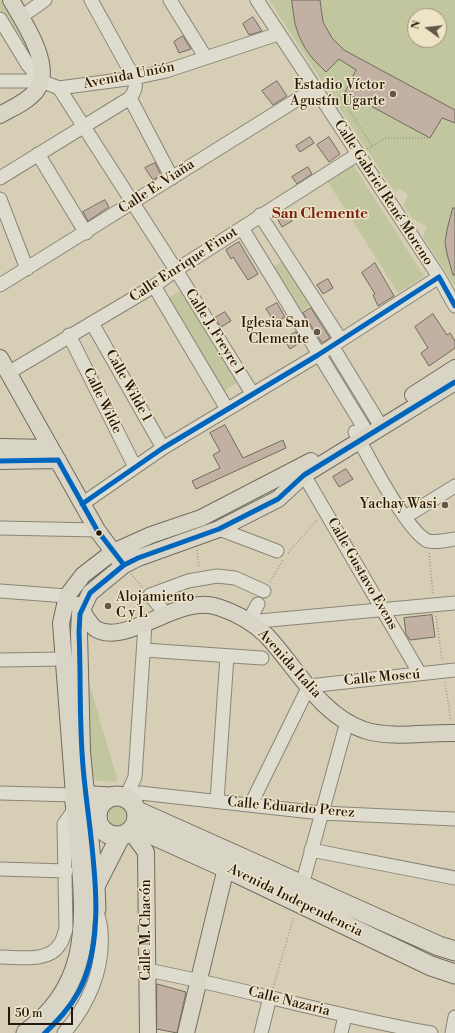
<!DOCTYPE html>
<meta charset="utf-8">
<style>
body{margin:0}
#map{position:relative;width:455px;height:1033px;overflow:hidden;background:#d6cfb6;font-family:"Libre Bodoni",serif}
canvas{display:block}
.north{position:absolute;left:407px;top:8px;width:40px;height:40px;box-sizing:border-box;background:#ede4c6;border:1px solid #9d927d;border-radius:50%;rotate:285deg;font-size:11px;font-weight:700;line-height:16px;text-align:center;color:#261710}
.north::after{content:'';display:block;margin:auto;width:14px;height:18px;background:#64574a;clip-path:polygon(50% 0,100% 100%,50% 72%,0 100%)}
.scale{position:absolute;left:8px;top:1007px;width:65px;height:18px;box-sizing:border-box;border:2px solid #261710;border-top:0;padding-left:5px;font-size:12px;line-height:14px;white-space:nowrap;color:#261710;-webkit-text-stroke:3px #ede4c6;paint-order:stroke}
</style>
<div id="map">
<canvas width="455" height="1033"></canvas>
<div class="north">N</div>
<div class="scale">50 m</div>
</div>
<script>
const c = document.querySelector('canvas').getContext('2d');
c.lineJoin = 'round';
function paint(path, color) { c.fillStyle = color; c.fill(path, 'evenodd'); }
function stroke(path, color, width, dash) { c.strokeStyle = color; c.lineWidth = width; c.lineCap = dash ? 'butt' : 'round'; c.setLineDash(dash || []); c.stroke(path); }
function drawText(font, color, halo, rows, align = 'center') {
  c.font = font + ' "Libre Bodoni",serif'; c.lineWidth = 3; c.setLineDash([]); c.textBaseline = 'middle'; c.strokeStyle = halo; c.fillStyle = color; for (const [text, x, y, turn = 0] of rows) {
    c.save(); c.translate(x, y); c.rotate((+turn || 0) * Math.PI / 180); c.textAlign = isNaN(turn) ? turn : align; if (halo) c.strokeText(text, 0, 0); c.fillText(text, 0, 0); c.restore();
  }
}
paint(new Path2D(`
 M 0,0 L 6,0 L 32,50 L 29,59 L 0,9 Z
 M 269,0 L 455,0 L 455,287 L 423,236 L 427,227 L 412,218 L 403,205 L 408,195 L 400,188 L 394,191 ZM 415,16 L 439,16 L 439,40 L 415,40 Z
 M 352,163 L 424,276 L 398,293 L 326,179 Z
 M 285,259 L 314,303 L 298,314 L 271,269 Z
 M 181,290 L 238,382 L 223,392 L 165,300 Z
 M 88,679 L 118,782 L 97,781 L 89,773 Z
 M 119,805 C 131,808 133,816 132,827 L 112,832 C 100,823 105,808 119,805 Z`), '#c1c69e');
const building = new Path2D(`
 M 292,0 L 320,0 L 323,22 L 332,38 L 344,50 L 455,110 L 455,123 L 442,118 L 430,138 L 345,92 L 356,70 L 339,59 L 326,72 L 313,59 L 305,48 L 299,36 L 295,24 Z
 M 253,17 L 262,31 L 249,35 L 243,24 Z
 M 183,36 L 191,49 L 179,53 L 174,42 Z
 M 277,81 L 287,96 L 273,105 L 262,91 Z
 M 310,137 L 314,143 L 300,152 L 296,146 Z
 M 329,137 L 340,154 L 329,162 L 317,145 Z
 M 155,163 L 161,175 L 153,180 L 145,168 Z
 M 308,167 L 312,174 L 297,184 L 292,177 Z
 M 105,200 L 109,207 L 88,221 L 83,212 Z
 M 453,208 L 455,208 L 455,275 L 453,275 L 447,254 L 445,242 L 447,230 Z
 M 287,213 L 292,221 L 282,227 L 277,218 Z
 M 239,242 L 258,274 L 248,280 L 233,257 L 231,259 L 226,250 Z
 M 375,263 L 394,296 L 378,306 L 373,295 L 375,294 L 362,273 Z
 M 328,279 L 333,288 L 323,294 L 317,285 Z
 M 277,303 L 285,317 L 275,323 L 266,309 Z
 M 311,308 L 330,338 L 322,343 L 303,313 Z
 M 225,312 L 231,321 L 221,327 L 215,318 Z
 M 433,314 L 447,335 L 450,333 L 455,341 L 455,348 L 429,366 L 421,353 L 428,348 L 415,327 Z
 M 296,332 L 302,341 L 290,349 L 284,339 Z
 M 225,425 L 243,458 L 283,440 L 286,448 L 196,489 L 192,481 L 220,468 L 213,455 L 220,451 L 210,433 Z
 M 346,469 L 353,479 L 339,487 L 333,477 Z
 M 432,615 L 435,637 L 410,640 L 406,634 L 404,618 Z
 M 157,984 L 186,992 L 177,1033 L 157,1029 Z`);
paint(building, '#c2b0a2');
stroke(building, '#716b5f', 1);
stroke(new Path2D(`
 M 72,610 C 86,580 102,568 131,553`), '#b3aa95', 16, [16, 8]);
const minor = new Path2D(`
 M 170,0 L 206,58
 M 257,0 L 439,277 L 455,306
 M 21,17 L 45,0
 M 0,19 L 28,65 L 41,81
 M 0,81 L 41,81 L 59,88 L 134,78 L 166,71 L 278,34
 M 59,88 L 176,270 L 252,393
 M 130,98 L 172,178
 M 38,154 L 86,233
 M 0,178 L 130,98 C 135,91 137,86 134,78 L 91,0
 M 0,199 L 27,269
 M 260,215 L 341,340
 M 242,228 L 369,436
 M 0,285 L 314,89
 M 154,286 L 227,409
 M 92,323 L 163,448
 M 69,335 L 135,467
 M 332,346 L 382,428
 M 8,373 L 154,286 L 176,270 L 358,154
 M 355,432 C 366,453 408,533 428,541 C 436,543 447,540 455,539
 M 304,475 L 420,674
 M 82,504 L 163,448 L 318,355 L 439,277
 M 405,517 L 455,486
 M 0,528 L 97,530
 M 219,529 L 277,551
 M 0,591 L 67,596
 M 165,613 L 150,595 L 188,581 L 217,576 L 235,578 L 264,591
 M 248,622 L 455,603
 M 248,622 L 258,604
 M 144,650 L 262,658
 M 0,660 L 63,659
 M 0,793 L 74,795
 M 126,797 L 135,777 L 145,624
 M 129,799 L 140,793 L 321,813 L 455,819
 M 217,801 L 227,656
 M 251,804 L 309,686 L 455,670
 M 311,850 L 455,878
 M 0,869 L 66,871
 M 302,885 L 347,722
 M 0,957 C 19,957 49,963 60,944 C 63,940 64,934 66,929 L 64,824 L 76,807
 M 147,970 C 242,988 335,1016 431,1033
 M 64,1033 C 88,1005 104,970 101,932 C 101,924 98,916 96,908
 M 261,1033 L 270,997
 M 341,1033 L 345,1016
 M 452,1033 L 455,1017`);
const major = new Path2D(`
 M 0,115 C 12,108 27,102 36,91 C 55,67 23,21 11,0
 M 0,358 L 97,530 L 120,561
 M 413,395 L 455,368
 M 0,447 L 51,448
 M 0,461 L 58,460
 M 77,605 C 84,611 88,624 96,629 C 127,647 179,593 218,607 C 236,613 254,623 267,636 C 297,668 320,715 364,730 C 393,739 425,732 455,733
 M 81,804 L 74,795 L 61,623 L 67,596 L 83,575 L 113,552 L 151,535 L 201,518 L 311,461
 M 131,832 L 146,852 L 148,1033
 M 95,886 L 82,752 L 79,632 L 80,614 L 90,593 L 124,565 L 138,558 L 219,529 L 278,499 L 304,475 L 455,382
 M 186,1033 L 226,868`);
const highway = new Path2D(`
 M97 816a20 20 0 1 1 40 0a20 20 0 1 1-40 0Z
 M 137,811 L 439,946 L 455,951
 M 135,827 L 226,868 L 431,966 L 455,974
 M 96,909 L 95,886 L 120,837
 M 26,1033 C 87,989 87,930 81,861 C 79,839 77,817 74,795 L 110,797`);
stroke(minor, '#8a8475', 15);
stroke(major, '#716b5f', 18);
stroke(highway, '#716b5f', 21);
stroke(new Path2D(`
 M 345,92 L 349,110 L 372,146
 M 367,149 L 386,138 L 430,138
 M 197,550 L 199,568
 M 288,553 L 317,520
 M 429,553 L 433,595
 M 131,574 L 143,588
 M 270,582 L 283,560
 M 436,616 L 442,660
 M 445,682 L 451,721
 M 273,988 L 294,916`), '#9d998e', 1.5, [1, 2]);
stroke(minor, '#dedbcf', 13);
stroke(major, '#d9d5c6', 16);
stroke(highway, '#d9d5c6', 19);
stroke(new Path2D(`
 M 0,461 L 58,460 L 97,530 L 124,565
 M 82,504 L 163,448 L 318,355 L 439,277 L 455,306
 M 45,1033 C 57,1021 69,1009 78,993 C 112,933 88,832 83,766 C 79,721 81,677 79,632 L 80,614 L 90,593 L 124,565 L 138,558 L 219,529 L 278,499 L 304,475 L 455,382`), '#0065bd', 5);
for (const [x, y, r, color] of [
 [393,94,4,"#64574a"],
 [317,332,4,"#64574a"],
 [445,505,4,"#64574a"],
 [99,533,3.5,"#261710"],
 [108,606,4,"#64574a"]
]) { const dot = new Path2D(); dot.arc(x, y, r, 0, 2 * Math.PI); c.fillStyle = color; c.fill(dot); stroke(dot, '#ede4c6', 1.5); }
drawText('14px', '#261710', '#ede4c6', [
 ["Avenida Unión",129,76,-11],
 ["Calle E. Viaña",157,187,-33],
 ["Calle Gabriel René Moreno",383,193,57],
 ["Calle Enrique Finot",184,265,-33],
 ["Calle J. Freyre 1",214,332,58],
 ["Calle Wilde 1",128,386,61],
 ["Calle Wilde",102,401,64],
 ["Calle Gustavo Evens",362,574,60],
 ["Avenida Italia",289,664,48],
 ["Calle Moscú",382,678,-5],
 ["Calle Eduardo Perez",291,808,5],
 ["Avenida Independencia",295,901,26],
 ["Calle M. Chacón",147,930,-90],
 ["Calle Nazaria",289,1002,14]
]);
drawText('14px', '#261710', '#ede4c6', [
 ["Estadio Víctor",385,86],
 ["Agustín Ugarte",385,102],
 ["Iglesia San",309,324],
 ["Clemente",309,340],
 ["Yachay Wasi",437,505],
 ["Alojamiento",116,598,"left"],
 ["C y L",116,614,"left"]
], 'right');
drawText('bold 15px', '#7a1f14', '#ede4c6', [
 ["San Clemente",320,214]
]);
</script>
